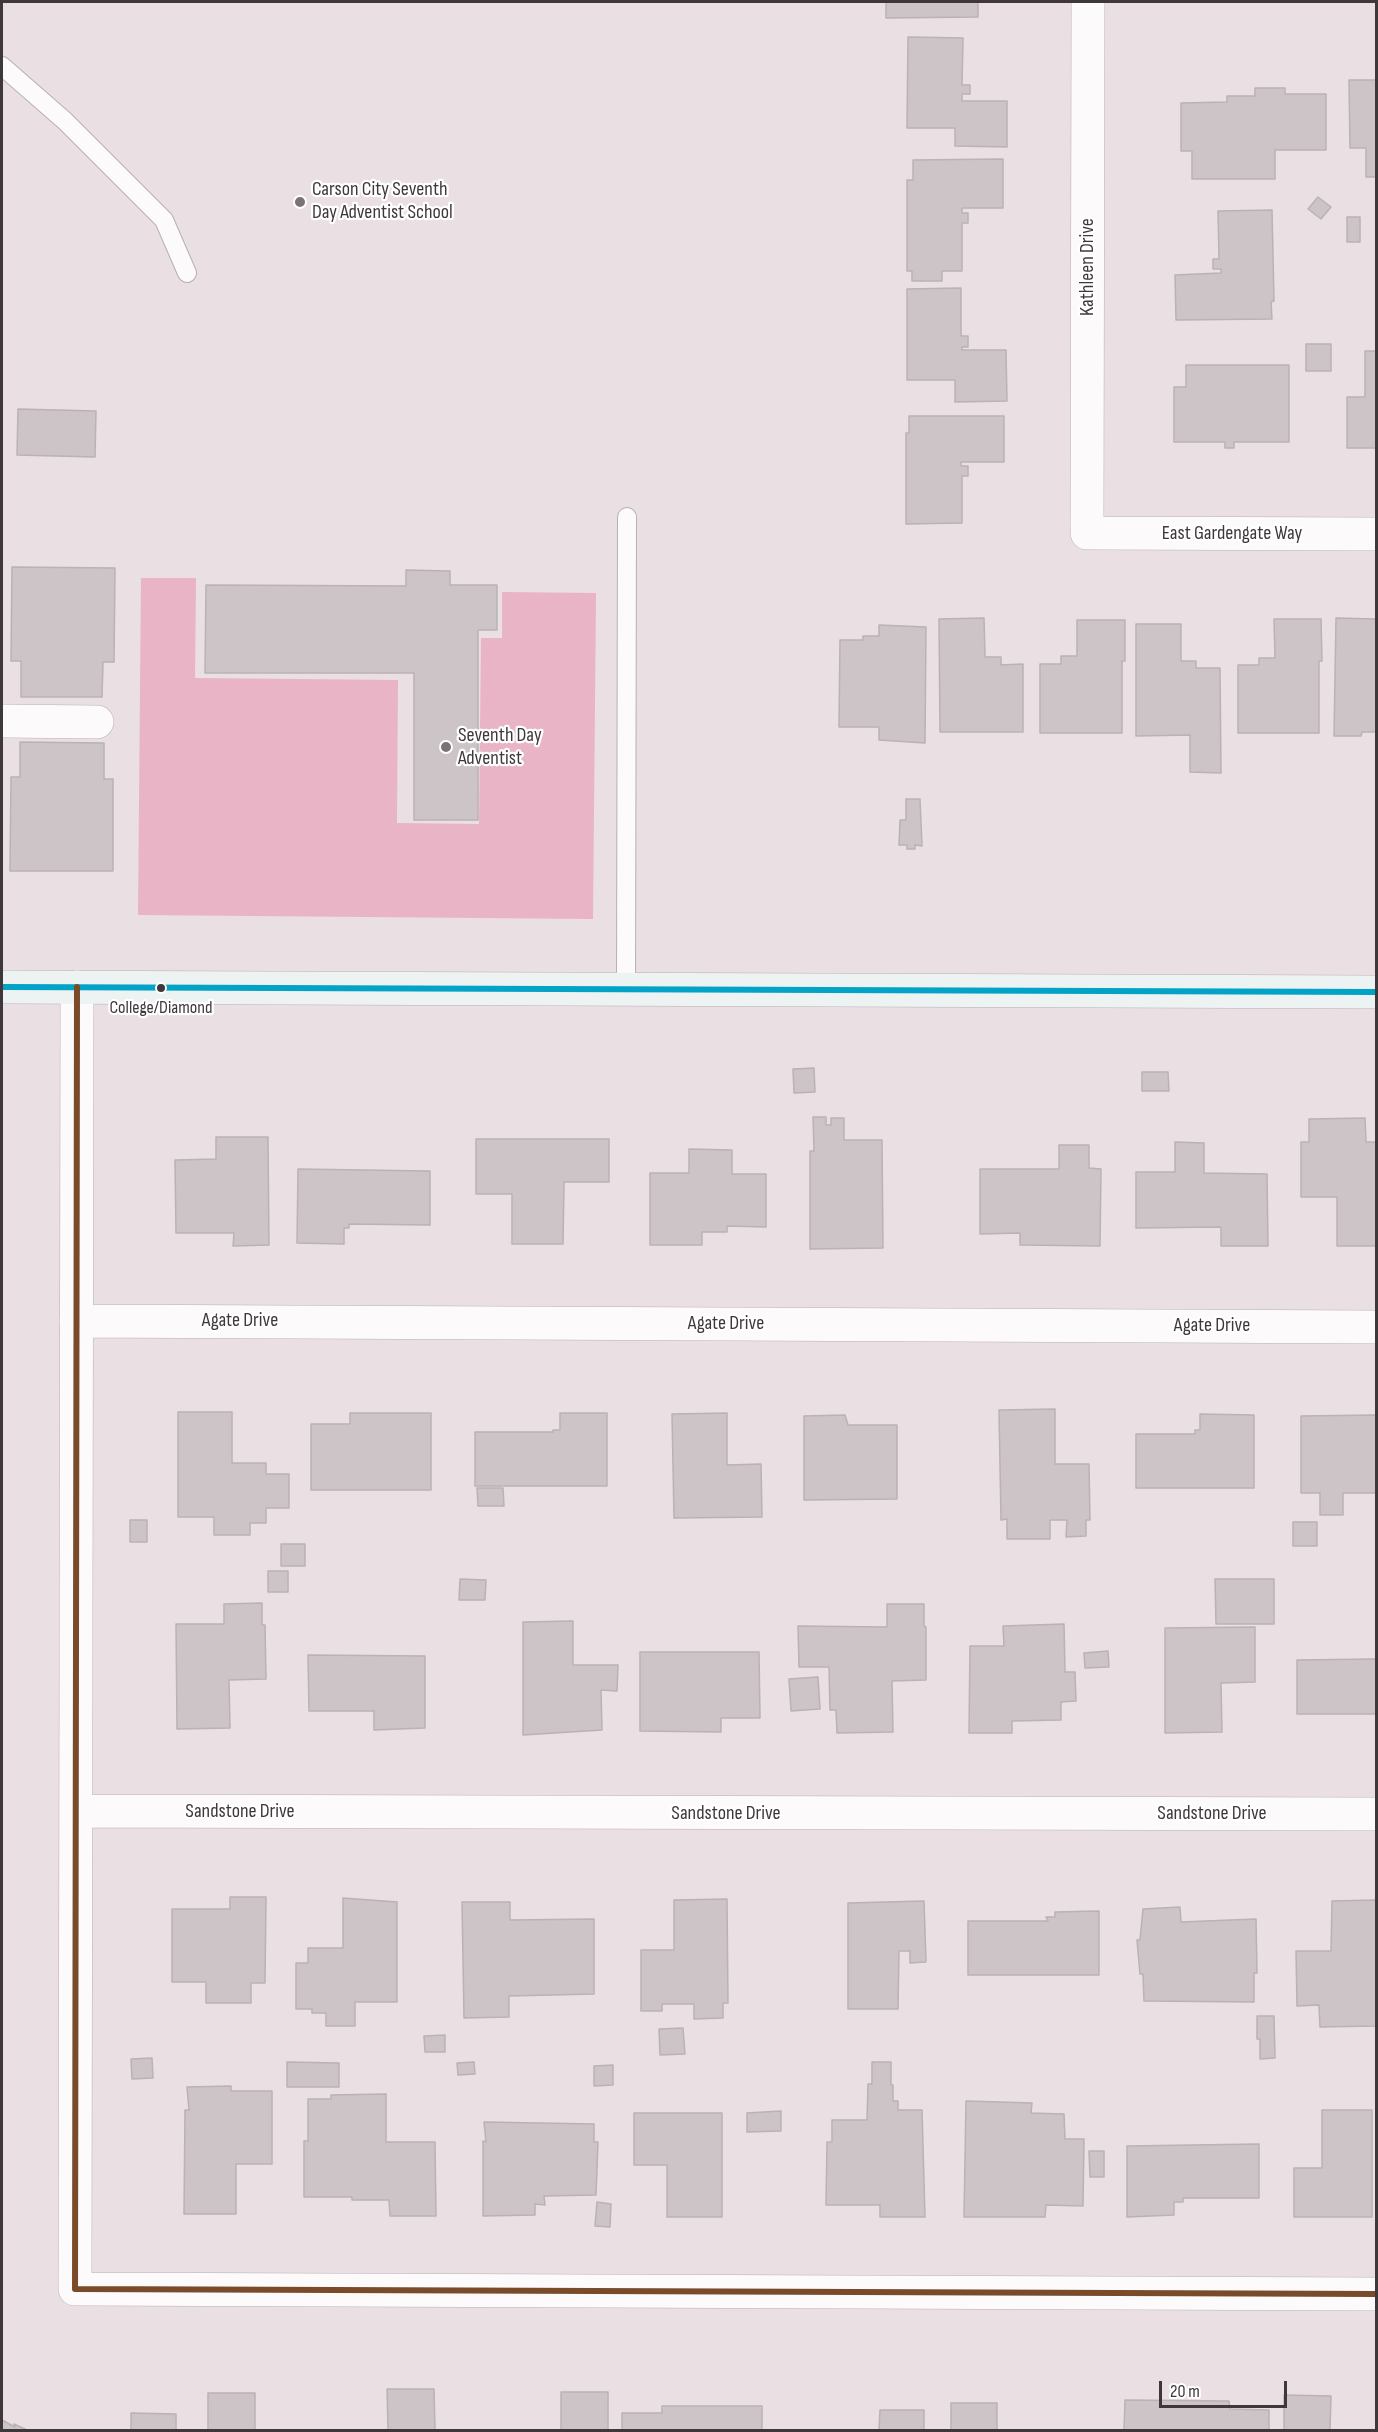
<!DOCTYPE html>
<style>
body{margin:0}
#map{position:relative;width:1378px;height:2432px;overflow:hidden;background:#eadfe2;font-family:"Sofia Sans Condensed",sans-serif}
canvas{display:block}
.frame{position:absolute;inset:0;border:3px solid #3f383a;pointer-events:none}
.scale{position:absolute;left:1159px;top:2381px;width:128px;height:27px;box-sizing:border-box;border:3px solid #3f383a;border-top:0;padding-left:8px;font-size:18px;line-height:21px;white-space:nowrap;color:#3f383a;-webkit-text-stroke:4px #fff;paint-order:stroke}
</style>
<div id="map">
<canvas width="1378" height="2432"></canvas>
<div class="frame"></div>
<div class="scale">20 m</div>
</div>
<script>
const c = document.querySelector('canvas').getContext('2d');
c.lineJoin = 'round';
function paint(path, color) { c.fillStyle = color; c.fill(path, 'evenodd'); }
function stroke(path, color, width, dash) { c.strokeStyle = color; c.lineWidth = width; c.lineCap = dash ? 'butt' : 'round'; c.setLineDash(dash || []); c.stroke(path); }
function drawText(font, color, halo, rows, align = 'center') {
  c.font = font + ' "Sofia Sans Condensed",sans-serif'; c.lineWidth = 4.5; c.setLineDash([]); c.textBaseline = 'middle'; c.strokeStyle = halo; c.fillStyle = color; for (const [text, x, y, turn = 0] of rows) {
    c.save(); c.translate(x, y); c.rotate((+turn || 0) * Math.PI / 180); c.textAlign = isNaN(turn) ? turn : align; if (halo) c.strokeText(text, 0, 0); c.fillText(text, 0, 0); c.restore();
  }
}
paint(new Path2D(`
 M 141,578 L 196,578 L 195,678 L 398,680 L 397,823 L 479,824 L 481,638 L 502,638 L 502,592 L 596,593 L 593,919 L 138,915 Z`), '#e8b4c6');
const building = new Path2D(`
 M 886,2 L 978,2 L 978,17 L 886,18 Z
 M 908,37 L 963,38 L 962,85 L 970,85 L 970,94 L 962,94 L 962,101 L 1007,101 L 1007,147 L 955,146 L 955,128 L 907,128 Z
 M 1349,80 L 1376,80 L 1376,177 L 1366,177 L 1366,148 L 1350,148 Z
 M 1255,88 L 1285,88 L 1285,94 L 1326,94 L 1326,150 L 1275,150 L 1275,179 L 1192,179 L 1192,151 L 1181,151 L 1181,103 L 1227,102 L 1227,96 L 1255,96 Z
 M 1003,159 L 1003,208 L 962,208 L 962,213 L 968,213 L 968,223 L 962,223 L 962,271 L 942,271 L 942,281 L 912,281 L 912,271 L 907,271 L 907,180 L 913,180 L 913,160 Z
 M 1318,197 L 1331,207 L 1321,219 L 1308,209 Z
 M 1272,210 L 1274,301 L 1271,302 L 1272,319 L 1176,320 L 1175,275 L 1221,273 L 1221,269 L 1213,269 L 1213,259 L 1219,259 L 1218,211 Z
 M 1347,217 L 1360,217 L 1360,242 L 1347,242 Z
 M 961,288 L 961,336 L 968,336 L 968,347 L 962,347 L 962,350 L 1006,350 L 1007,401 L 955,402 L 955,380 L 907,380 L 907,289 Z
 M 1306,344 L 1331,344 L 1331,371 L 1306,371 Z
 M 1365,351 L 1376,351 L 1376,448 L 1347,448 L 1347,397 L 1365,397 Z
 M 1186,365 L 1289,365 L 1289,442 L 1234,442 L 1234,448 L 1225,448 L 1225,442 L 1174,442 L 1174,387 L 1186,387 Z
 M 18,409 L 96,411 L 95,457 L 17,455 Z
 M 909,416 L 1004,416 L 1004,462 L 961,462 L 961,466 L 968,466 L 968,476 L 962,476 L 962,523 L 906,524 L 906,433 L 909,433 Z
 M 12,567 L 115,568 L 114,662 L 103,662 L 102,697 L 21,697 L 21,661 L 11,661 Z
 M 406,570 L 450,571 L 450,585 L 497,585 L 497,630 L 478,630 L 478,820 L 414,820 L 414,673 L 205,673 L 206,585 L 406,586 Z
 M 984,618 L 985,657 L 1001,657 L 1001,665 L 1023,664 L 1023,732 L 940,732 L 939,619 Z
 M 1336,618 L 1376,619 L 1376,732 L 1362,732 L 1361,736 L 1334,736 Z
 M 1274,619 L 1321,619 L 1322,661 L 1319,661 L 1319,733 L 1238,733 L 1238,665 L 1259,665 L 1259,658 L 1275,658 Z
 M 1077,620 L 1125,620 L 1125,661 L 1122,661 L 1122,733 L 1040,733 L 1040,664 L 1061,664 L 1061,656 L 1077,656 Z
 M 1136,624 L 1181,624 L 1181,661 L 1196,661 L 1196,668 L 1220,668 L 1221,773 L 1190,772 L 1190,735 L 1136,736 Z
 M 879,625 L 926,627 L 925,743 L 879,740 L 879,727 L 839,727 L 840,640 L 863,640 L 863,636 L 879,636 Z
 M 20,742 L 104,743 L 104,779 L 113,779 L 113,871 L 10,871 L 11,777 L 20,777 Z
 M 906,799 L 920,799 L 922,846 L 915,845 L 915,849 L 907,849 L 907,845 L 899,845 L 900,820 L 906,820 Z
 M 814,1068 L 815,1092 L 794,1093 L 793,1069 Z
 M 1142,1072 L 1168,1072 L 1169,1091 L 1142,1091 Z
 M 813,1117 L 826,1117 L 826,1125 L 831,1125 L 831,1118 L 844,1118 L 844,1140 L 882,1140 L 883,1248 L 810,1249 L 810,1151 L 814,1151 Z
 M 1365,1118 L 1366,1142 L 1376,1142 L 1376,1246 L 1337,1246 L 1337,1197 L 1301,1197 L 1301,1142 L 1309,1142 L 1309,1119 Z
 M 216,1137 L 268,1137 L 269,1245 L 233,1246 L 234,1233 L 176,1233 L 175,1160 L 216,1159 Z
 M 476,1139 L 609,1139 L 609,1182 L 564,1182 L 563,1244 L 512,1244 L 512,1194 L 476,1194 Z
 M 1175,1142 L 1204,1143 L 1204,1173 L 1267,1174 L 1268,1246 L 1221,1246 L 1221,1227 L 1136,1228 L 1136,1172 L 1175,1172 Z
 M 1059,1145 L 1089,1145 L 1089,1168 L 1101,1169 L 1100,1246 L 1020,1245 L 1020,1233 L 980,1234 L 980,1169 L 1059,1169 Z
 M 689,1149 L 732,1150 L 732,1174 L 766,1174 L 766,1227 L 727,1226 L 727,1232 L 702,1232 L 702,1245 L 650,1245 L 650,1173 L 689,1173 Z
 M 298,1169 L 430,1171 L 430,1225 L 349,1224 L 349,1228 L 344,1228 L 344,1244 L 297,1243 Z
 M 1055,1409 L 1055,1464 L 1089,1464 L 1090,1520 L 1086,1520 L 1086,1536 L 1066,1537 L 1067,1520 L 1050,1520 L 1050,1539 L 1007,1539 L 1007,1519 L 1001,1520 L 999,1410 Z
 M 178,1412 L 232,1412 L 232,1463 L 266,1463 L 266,1474 L 289,1474 L 289,1508 L 266,1508 L 266,1523 L 250,1523 L 250,1535 L 214,1535 L 214,1517 L 178,1517 Z
 M 350,1413 L 431,1413 L 431,1490 L 311,1490 L 311,1424 L 350,1424 Z
 M 560,1413 L 607,1413 L 607,1486 L 475,1486 L 475,1432 L 553,1432 L 553,1430 L 560,1430 Z
 M 727,1413 L 727,1465 L 761,1464 L 762,1517 L 674,1518 L 672,1414 Z
 M 1200,1414 L 1254,1415 L 1254,1488 L 1136,1488 L 1136,1434 L 1195,1434 L 1195,1430 L 1200,1430 Z
 M 845,1415 L 848,1425 L 897,1425 L 897,1499 L 804,1500 L 804,1416 Z
 M 1376,1415 L 1376,1493 L 1343,1493 L 1343,1515 L 1320,1515 L 1320,1493 L 1301,1493 L 1301,1416 Z
 M 477,1488 L 503,1488 L 504,1506 L 478,1506 Z
 M 130,1520 L 147,1520 L 147,1542 L 130,1542 Z
 M 1293,1522 L 1317,1522 L 1317,1546 L 1293,1546 Z
 M 281,1544 L 305,1544 L 305,1566 L 281,1566 Z
 M 268,1571 L 288,1571 L 288,1592 L 268,1592 Z
 M 460,1579 L 486,1580 L 485,1600 L 459,1600 Z
 M 1215,1579 L 1274,1579 L 1274,1624 L 1216,1624 Z
 M 262,1603 L 262,1625 L 265,1625 L 266,1679 L 229,1680 L 230,1728 L 177,1729 L 176,1624 L 224,1624 L 224,1604 Z
 M 887,1604 L 924,1604 L 924,1626 L 926,1627 L 926,1680 L 892,1681 L 893,1732 L 837,1733 L 836,1710 L 830,1710 L 829,1667 L 799,1667 L 798,1626 L 887,1627 Z
 M 573,1621 L 573,1665 L 618,1665 L 617,1691 L 601,1690 L 602,1730 L 523,1735 L 523,1622 Z
 M 1064,1624 L 1065,1672 L 1075,1672 L 1076,1701 L 1061,1702 L 1061,1720 L 1012,1721 L 1012,1733 L 969,1733 L 970,1646 L 1004,1646 L 1003,1626 Z
 M 1255,1627 L 1255,1682 L 1221,1683 L 1222,1732 L 1165,1733 L 1165,1628 Z
 M 1108,1651 L 1109,1667 L 1085,1668 L 1084,1653 Z
 M 640,1652 L 759,1652 L 760,1718 L 721,1718 L 721,1732 L 640,1731 Z
 M 308,1655 L 425,1656 L 425,1728 L 374,1730 L 374,1711 L 309,1711 Z
 M 1376,1659 L 1376,1732 L 1376,1714 L 1297,1714 L 1297,1660 Z
 M 818,1677 L 820,1709 L 791,1711 L 789,1679 Z
 M 230,1897 L 266,1897 L 265,1983 L 251,1983 L 251,2003 L 206,2003 L 206,1982 L 172,1982 L 172,1909 L 230,1909 Z
 M 343,1898 L 397,1902 L 397,2002 L 355,2002 L 355,2026 L 326,2026 L 326,2013 L 312,2013 L 312,2009 L 296,2009 L 296,1963 L 308,1963 L 308,1948 L 343,1948 Z
 M 727,1899 L 728,2003 L 723,2003 L 723,2018 L 694,2019 L 694,2004 L 662,2004 L 662,2011 L 641,2011 L 641,1950 L 674,1950 L 674,1900 Z
 M 1376,1900 L 1376,2026 L 1320,2027 L 1319,2005 L 1297,2006 L 1296,1951 L 1331,1951 L 1332,1901 Z
 M 924,1901 L 926,1962 L 910,1963 L 910,1951 L 899,1951 L 898,2009 L 848,2009 L 848,1903 Z
 M 462,1902 L 510,1902 L 510,1920 L 594,1919 L 594,1994 L 509,1996 L 509,2017 L 464,2018 Z
 M 1180,1907 L 1181,1922 L 1256,1919 L 1257,1973 L 1254,1973 L 1254,2002 L 1144,2001 L 1143,1974 L 1140,1974 L 1137,1940 L 1140,1940 L 1143,1909 Z
 M 1099,1911 L 1099,1975 L 968,1975 L 968,1921 L 1048,1921 L 1046,1917 L 1055,1917 L 1055,1912 Z
 M 1257,2016 L 1274,2016 L 1275,2058 L 1260,2059 L 1260,2039 L 1257,2039 Z
 M 683,2028 L 685,2054 L 660,2055 L 659,2029 Z
 M 445,2035 L 445,2052 L 425,2052 L 424,2036 Z
 M 152,2058 L 153,2078 L 132,2079 L 131,2059 Z
 M 287,2062 L 339,2063 L 339,2087 L 287,2087 Z
 M 474,2062 L 475,2074 L 458,2075 L 457,2063 Z
 M 872,2062 L 891,2062 L 891,2085 L 893,2085 L 893,2101 L 898,2101 L 898,2110 L 922,2110 L 925,2217 L 880,2217 L 880,2205 L 826,2205 L 827,2142 L 832,2142 L 832,2120 L 867,2120 L 868,2084 L 872,2084 Z
 M 613,2065 L 613,2085 L 594,2086 L 594,2066 Z
 M 231,2086 L 231,2091 L 272,2091 L 272,2164 L 236,2164 L 236,2214 L 184,2214 L 185,2110 L 189,2110 L 187,2087 Z
 M 386,2094 L 386,2142 L 435,2142 L 436,2216 L 390,2216 L 389,2200 L 352,2200 L 352,2197 L 304,2197 L 304,2141 L 308,2141 L 308,2099 L 331,2099 L 331,2095 Z
 M 966,2101 L 1032,2103 L 1031,2113 L 1064,2114 L 1065,2139 L 1084,2139 L 1083,2206 L 1046,2205 L 1045,2217 L 964,2217 Z
 M 1322,2110 L 1372,2110 L 1372,2217 L 1294,2217 L 1294,2168 L 1322,2168 Z
 M 781,2111 L 781,2131 L 747,2132 L 747,2113 Z
 M 634,2113 L 722,2113 L 722,2217 L 667,2217 L 667,2165 L 634,2165 Z
 M 484,2122 L 594,2124 L 594,2142 L 598,2142 L 596,2195 L 544,2196 L 545,2205 L 535,2204 L 535,2215 L 483,2216 L 483,2141 L 486,2142 Z
 M 1259,2144 L 1259,2198 L 1183,2198 L 1183,2202 L 1174,2202 L 1174,2215 L 1127,2217 L 1127,2146 Z
 M 1089,2151 L 1104,2151 L 1104,2177 L 1090,2177 Z
 M 597,2202 L 611,2204 L 610,2227 L 595,2226 Z
 M 387,2389 L 434,2389 L 435,2430 L 388,2430 Z
 M 561,2392 L 608,2392 L 608,2430 L 561,2430 Z
 M 208,2393 L 255,2393 L 255,2430 L 208,2430 Z
 M 1284,2395 L 1331,2396 L 1330,2430 L 1284,2430 Z
 M 1125,2400 L 1229,2401 L 1230,2409 L 1269,2410 L 1269,2430 L 1124,2430 Z
 M 951,2403 L 997,2403 L 997,2430 L 951,2430 Z
 M 662,2406 L 762,2406 L 762,2430 L 622,2430 L 622,2413 L 662,2413 Z
 M 880,2410 L 924,2410 L 924,2430 L 879,2430 Z
 M 131,2413 L 176,2414 L 176,2430 L 131,2430 Z
 M 2,2420 L 15,2427 L 14,2424 L 27,2430 L 2,2430 Z`);
paint(building, '#ccc4c6');
stroke(building, '#bab2b4', 1.5);
const service = new Path2D(`
 M 2,66 L 65,121 L 164,220 L 187,273
 M 626,989 L 627,517`);
const minor = new Path2D(`
 M 1088,2 L 1087,533 L 1376,534
 M 2,721 L 97,722
 M 77,987 L 75,2289 L 1376,2294
 M 76,1321 L 1376,1327
 M 76,1811 L 1376,1814`);
const secondary = new Path2D(`
 M 2,987 L 1376,992`);
stroke(service, '#b7b0b2', 20);
stroke(minor, '#b7b0b2', 34);
stroke(secondary, '#b7b0b2', 34);
stroke(service, '#fcfafb', 18);
stroke(minor, '#fcfafb', 33);
stroke(secondary, '#edf3f2', 33);
stroke(new Path2D(`
 M 2,987 L 1376,992`), '#03a3c7', 6);
stroke(new Path2D(`
 M 77,987 L 75,2289 L 1376,2294`), '#7a4b2a', 6);
for (const [x, y, r, color] of [
 [300,202,6,"#7b7275"],
 [446,747,6,"#7b7275"],
 [161,988,5,"#3f383a"]
]) { const dot = new Path2D(); dot.arc(x, y, r, 0, 2 * Math.PI); c.fillStyle = color; c.fill(dot); stroke(dot, '#fff', 2); }
drawText('18px', '#3f383a', '#fff', [
 ["College/Diamond",161,1008]
]);
drawText('20px', '#3f383a', '#fff', [
 ["Carson City Seventh",312,190],
 ["Day Adventist School",312,213],
 ["Seventh Day",458,736],
 ["Adventist",458,759]
], 'left');
drawText('20px', '#3f383a', '#fff', [
 ["Kathleen Drive",1088,267,-90],
 ["East Gardengate Way",1232,534],
 ["Agate Drive",240,1321],
 ["Agate Drive",726,1324],
 ["Agate Drive",1212,1326],
 ["Sandstone Drive",240,1812],
 ["Sandstone Drive",726,1814],
 ["Sandstone Drive",1212,1814]
]);
</script>
